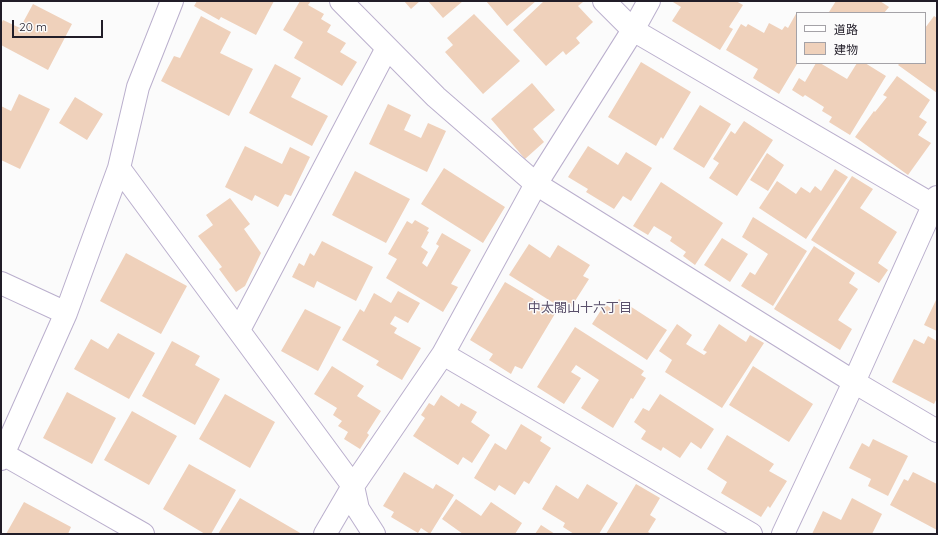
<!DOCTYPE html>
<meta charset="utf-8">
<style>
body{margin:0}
#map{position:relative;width:938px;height:535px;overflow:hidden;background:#fbfbfb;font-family:Quicksand,"Noto Sans JP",sans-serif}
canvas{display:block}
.frame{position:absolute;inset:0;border:2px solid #211d28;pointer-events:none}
.legend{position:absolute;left:796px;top:12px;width:130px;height:52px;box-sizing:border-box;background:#fbfbfb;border:1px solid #a4a2a7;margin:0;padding:5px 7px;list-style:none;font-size:12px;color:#211d28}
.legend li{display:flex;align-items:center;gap:8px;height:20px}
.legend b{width:20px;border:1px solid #a4a2a7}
.scale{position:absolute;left:12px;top:20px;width:91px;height:18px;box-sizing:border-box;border:2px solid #211d28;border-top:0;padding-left:5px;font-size:12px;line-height:14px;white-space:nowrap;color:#211d28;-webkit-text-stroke:3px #fbfbfb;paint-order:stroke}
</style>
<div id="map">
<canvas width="938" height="535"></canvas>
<div class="frame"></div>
<ul class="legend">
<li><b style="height:5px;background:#fff"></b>道路</li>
<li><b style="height:11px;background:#efd1bb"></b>建物</li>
</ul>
<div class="scale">20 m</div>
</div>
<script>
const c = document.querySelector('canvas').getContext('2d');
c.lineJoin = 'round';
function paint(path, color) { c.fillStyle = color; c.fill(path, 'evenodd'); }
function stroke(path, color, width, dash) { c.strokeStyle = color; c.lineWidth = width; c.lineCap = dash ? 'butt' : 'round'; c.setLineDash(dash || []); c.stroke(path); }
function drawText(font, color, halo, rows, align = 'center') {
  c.font = font + ' Quicksand,"Noto Sans JP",sans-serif'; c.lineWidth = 3; c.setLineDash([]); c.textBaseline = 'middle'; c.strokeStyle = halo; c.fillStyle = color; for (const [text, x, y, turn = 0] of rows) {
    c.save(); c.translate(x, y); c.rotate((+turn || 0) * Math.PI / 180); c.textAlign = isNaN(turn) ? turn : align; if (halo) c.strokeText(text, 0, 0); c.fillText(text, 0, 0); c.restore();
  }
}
paint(new Path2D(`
 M 197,1 L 274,1 L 256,35 L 221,17 L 219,20 L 194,6 Z
 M 300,1 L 311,1 L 308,5 L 324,14 L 321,19 L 331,25 L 327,32 L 346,43 L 340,52 L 357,62 L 342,86 L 294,58 L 303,42 L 283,30 Z
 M 404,1 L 420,1 L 411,9 Z
 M 428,1 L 463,1 L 443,18 Z
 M 486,1 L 536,1 L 507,26 Z
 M 544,1 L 582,1 L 583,2 L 578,6 L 593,22 L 576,38 L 580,43 L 566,55 L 563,51 L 546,66 L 513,30 Z
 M 674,1 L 736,1 L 743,5 L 729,27 L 733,29 L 720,50 L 672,21 L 681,7 L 673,2 Z
 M 836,1 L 880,1 L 889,7 L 884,13 L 831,13 L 829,12 Z
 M 33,4 L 72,24 L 48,70 L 1,45 L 1,24 L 3,20 L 20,28 Z
 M 797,12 L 797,64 L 779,94 L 753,78 L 758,69 L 726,50 L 741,24 L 746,27 L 748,24 L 764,33 L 769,23 L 782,30 L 785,26 L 788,28 Z
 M 474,14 L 520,61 L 483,94 L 445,52 L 453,45 L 447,38 Z
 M 201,16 L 231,32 L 220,53 L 253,69 L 229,116 L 161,81 L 174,56 L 180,58 Z
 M 934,16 L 937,18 L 937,93 L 898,65 L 900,63 L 925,63 L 925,28 Z
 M 641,62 L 691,92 L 663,139 L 661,137 L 656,146 L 608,117 Z
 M 816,63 L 820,63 L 847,79 L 857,63 L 865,63 L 886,76 L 850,135 L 829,122 L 832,117 L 822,111 L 824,107 L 805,95 L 803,97 L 792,90 L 799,78 L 805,82 Z
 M 275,64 L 301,78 L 291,97 L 328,116 L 312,146 L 249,113 Z
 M 897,76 L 930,100 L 919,117 L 927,122 L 918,135 L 931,143 L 908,175 L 855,137 L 874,111 L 875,112 L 887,97 L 883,95 Z
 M 532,83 L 555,110 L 533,129 L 544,142 L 525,159 L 491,119 Z
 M 19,94 L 50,109 L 20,169 L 1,160 L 1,106 L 11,111 Z
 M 75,97 L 103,114 L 87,140 L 59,123 Z
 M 388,104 L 411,115 L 404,130 L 421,138 L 428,123 L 446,131 L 427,172 L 369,144 Z
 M 700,105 L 731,124 L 704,168 L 673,149 Z
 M 744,121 L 773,140 L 737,196 L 709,178 L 719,163 L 713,159 L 731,131 L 735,134 Z
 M 245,146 L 282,164 L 290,147 L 310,157 L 291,196 L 285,194 L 278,207 L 255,195 L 252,201 L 225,187 Z
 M 588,146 L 618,165 L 626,152 L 652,168 L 631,201 L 623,196 L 614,209 L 586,192 L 588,189 L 568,177 Z
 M 767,153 L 784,165 L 768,191 L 750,180 Z
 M 444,168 L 505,207 L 483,243 L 421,204 Z
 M 835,169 L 848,177 L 806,239 L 759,208 L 777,181 L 796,194 L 801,187 L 810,193 L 815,186 L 821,191 Z
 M 355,171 L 410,199 L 386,243 L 332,215 Z
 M 852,176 L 873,189 L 860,208 L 897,232 L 878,263 L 888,270 L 879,283 L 811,240 Z
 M 661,182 L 723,223 L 695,265 L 683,256 L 686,252 L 670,241 L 672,237 L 654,226 L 648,235 L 633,226 Z
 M 230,198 L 250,224 L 244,229 L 261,253 L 245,286 L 236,292 L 219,269 L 222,267 L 198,236 L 213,225 L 206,215 Z
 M 753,217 L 807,251 L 773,306 L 741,286 L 750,272 L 755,275 L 768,254 L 742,237 Z
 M 415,220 L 429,228 L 427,231 L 429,232 L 421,247 L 428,252 L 422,263 L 427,267 L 439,246 L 436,244 L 442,233 L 471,250 L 451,284 L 458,287 L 443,312 L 386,278 L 397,259 L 388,254 L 407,221 L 412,224 Z
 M 722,238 L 748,254 L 730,282 L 704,265 Z
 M 322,241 L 373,267 L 356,301 L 317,281 L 314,288 L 292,277 L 299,263 L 304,266 L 310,253 L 314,256 Z
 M 529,244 L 550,258 L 558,245 L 590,265 L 583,276 L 589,279 L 568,312 L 509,275 Z
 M 814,246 L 855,273 L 849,283 L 858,289 L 838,320 L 852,329 L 840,350 L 774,309 Z
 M 126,253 L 187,286 L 161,334 L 100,301 Z
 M 505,282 L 556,312 L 522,369 L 515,366 L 511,374 L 489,360 L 493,354 L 470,340 Z
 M 398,291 L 420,303 L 408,323 L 395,316 L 390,324 L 397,328 L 394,333 L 421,348 L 402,380 L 376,365 L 379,361 L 342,340 L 360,309 L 364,312 L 374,293 L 391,303 Z
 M 937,298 L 937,331 L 924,325 Z
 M 619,299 L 667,330 L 647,360 L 592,324 L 605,304 L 612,309 Z
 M 305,309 L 341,327 L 318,371 L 281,351 Z
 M 677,324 L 692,335 L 686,344 L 704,355 L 707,352 L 703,350 L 719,324 L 746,342 L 750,335 L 764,343 L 722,408 L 665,372 L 672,360 L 659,351 Z
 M 575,327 L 644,371 L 641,375 L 646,378 L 633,399 L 631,398 L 613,428 L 581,408 L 599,380 L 576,365 L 571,372 L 581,378 L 564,404 L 537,387 Z
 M 118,333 L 155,353 L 129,399 L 74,369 L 91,339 L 108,349 Z
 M 928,336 L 937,341 L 937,398 L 934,404 L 892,382 L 914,339 L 924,344 Z
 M 172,341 L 200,356 L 195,365 L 220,379 L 195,425 L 142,396 Z
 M 332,366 L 364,386 L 357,396 L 381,411 L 367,433 L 369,435 L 360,449 L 344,439 L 348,432 L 338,426 L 342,421 L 333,415 L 337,408 L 314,394 Z
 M 753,366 L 813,404 L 789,442 L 729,405 Z
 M 67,392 L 116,418 L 92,464 L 43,438 Z
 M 225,394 L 275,422 L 250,468 L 199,439 Z
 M 660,394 L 714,429 L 701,449 L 691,442 L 680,458 L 663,447 L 661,451 L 641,439 L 646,431 L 634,422 L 643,408 L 649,411 Z
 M 441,395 L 459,407 L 461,403 L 477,412 L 471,422 L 490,435 L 472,463 L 463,457 L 458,465 L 413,436 L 425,418 L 421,415 L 429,403 L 434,406 Z
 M 132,411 L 177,436 L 149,485 L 104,460 Z
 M 521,424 L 542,437 L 540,441 L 551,448 L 529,484 L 524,481 L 515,495 L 499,485 L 495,491 L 474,478 L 495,443 L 506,450 Z
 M 727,435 L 774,464 L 769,471 L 787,481 L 770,508 L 768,506 L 761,517 L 721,493 L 727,482 L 707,469 Z
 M 873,439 L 908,456 L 888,496 L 868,486 L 871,479 L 849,468 L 862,443 L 869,447 Z
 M 189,464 L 236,490 L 211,534 L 205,534 L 163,509 Z
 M 404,472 L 433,489 L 436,484 L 454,495 L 430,534 L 421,528 L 418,533 L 391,517 L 394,512 L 383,506 Z
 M 913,472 L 937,484 L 937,530 L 890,505 L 904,479 L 908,481 Z
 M 587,484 L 618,503 L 599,534 L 574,534 L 563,527 L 565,523 L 542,509 L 556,485 L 578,499 Z
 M 636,484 L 660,498 L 650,515 L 656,519 L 648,532 L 652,534 L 606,534 Z
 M 240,498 L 302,534 L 218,534 Z
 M 852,498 L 882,514 L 872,534 L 812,534 L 823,511 L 841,520 Z
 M 456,499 L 481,516 L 491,502 L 522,523 L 515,534 L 463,534 L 442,519 Z
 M 24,502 L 71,527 L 68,534 L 6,534 Z
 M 541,525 L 555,534 L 535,534 Z`), '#efd1bb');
const minor = new Path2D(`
 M 341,1 L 436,97 L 536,184 L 854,382 L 937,431
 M 604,1 L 633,30 L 933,205
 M 119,168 L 353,486 L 358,509 L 374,534
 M 1,283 L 66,313
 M 239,330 L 387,48
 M 443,354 L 751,534
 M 3,454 L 143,534
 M 1,459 L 66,313 L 119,168 L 138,87 L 172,1
 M 325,534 L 353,486 L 443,354 L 536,184 L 633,30 L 649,1
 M 783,534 L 854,382 L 937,197`);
stroke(minor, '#baafcd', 24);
stroke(minor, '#fff', 22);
drawText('13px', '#5a506b', '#fbfbfb', [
 ["中太閤山十六丁目",580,308]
]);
</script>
